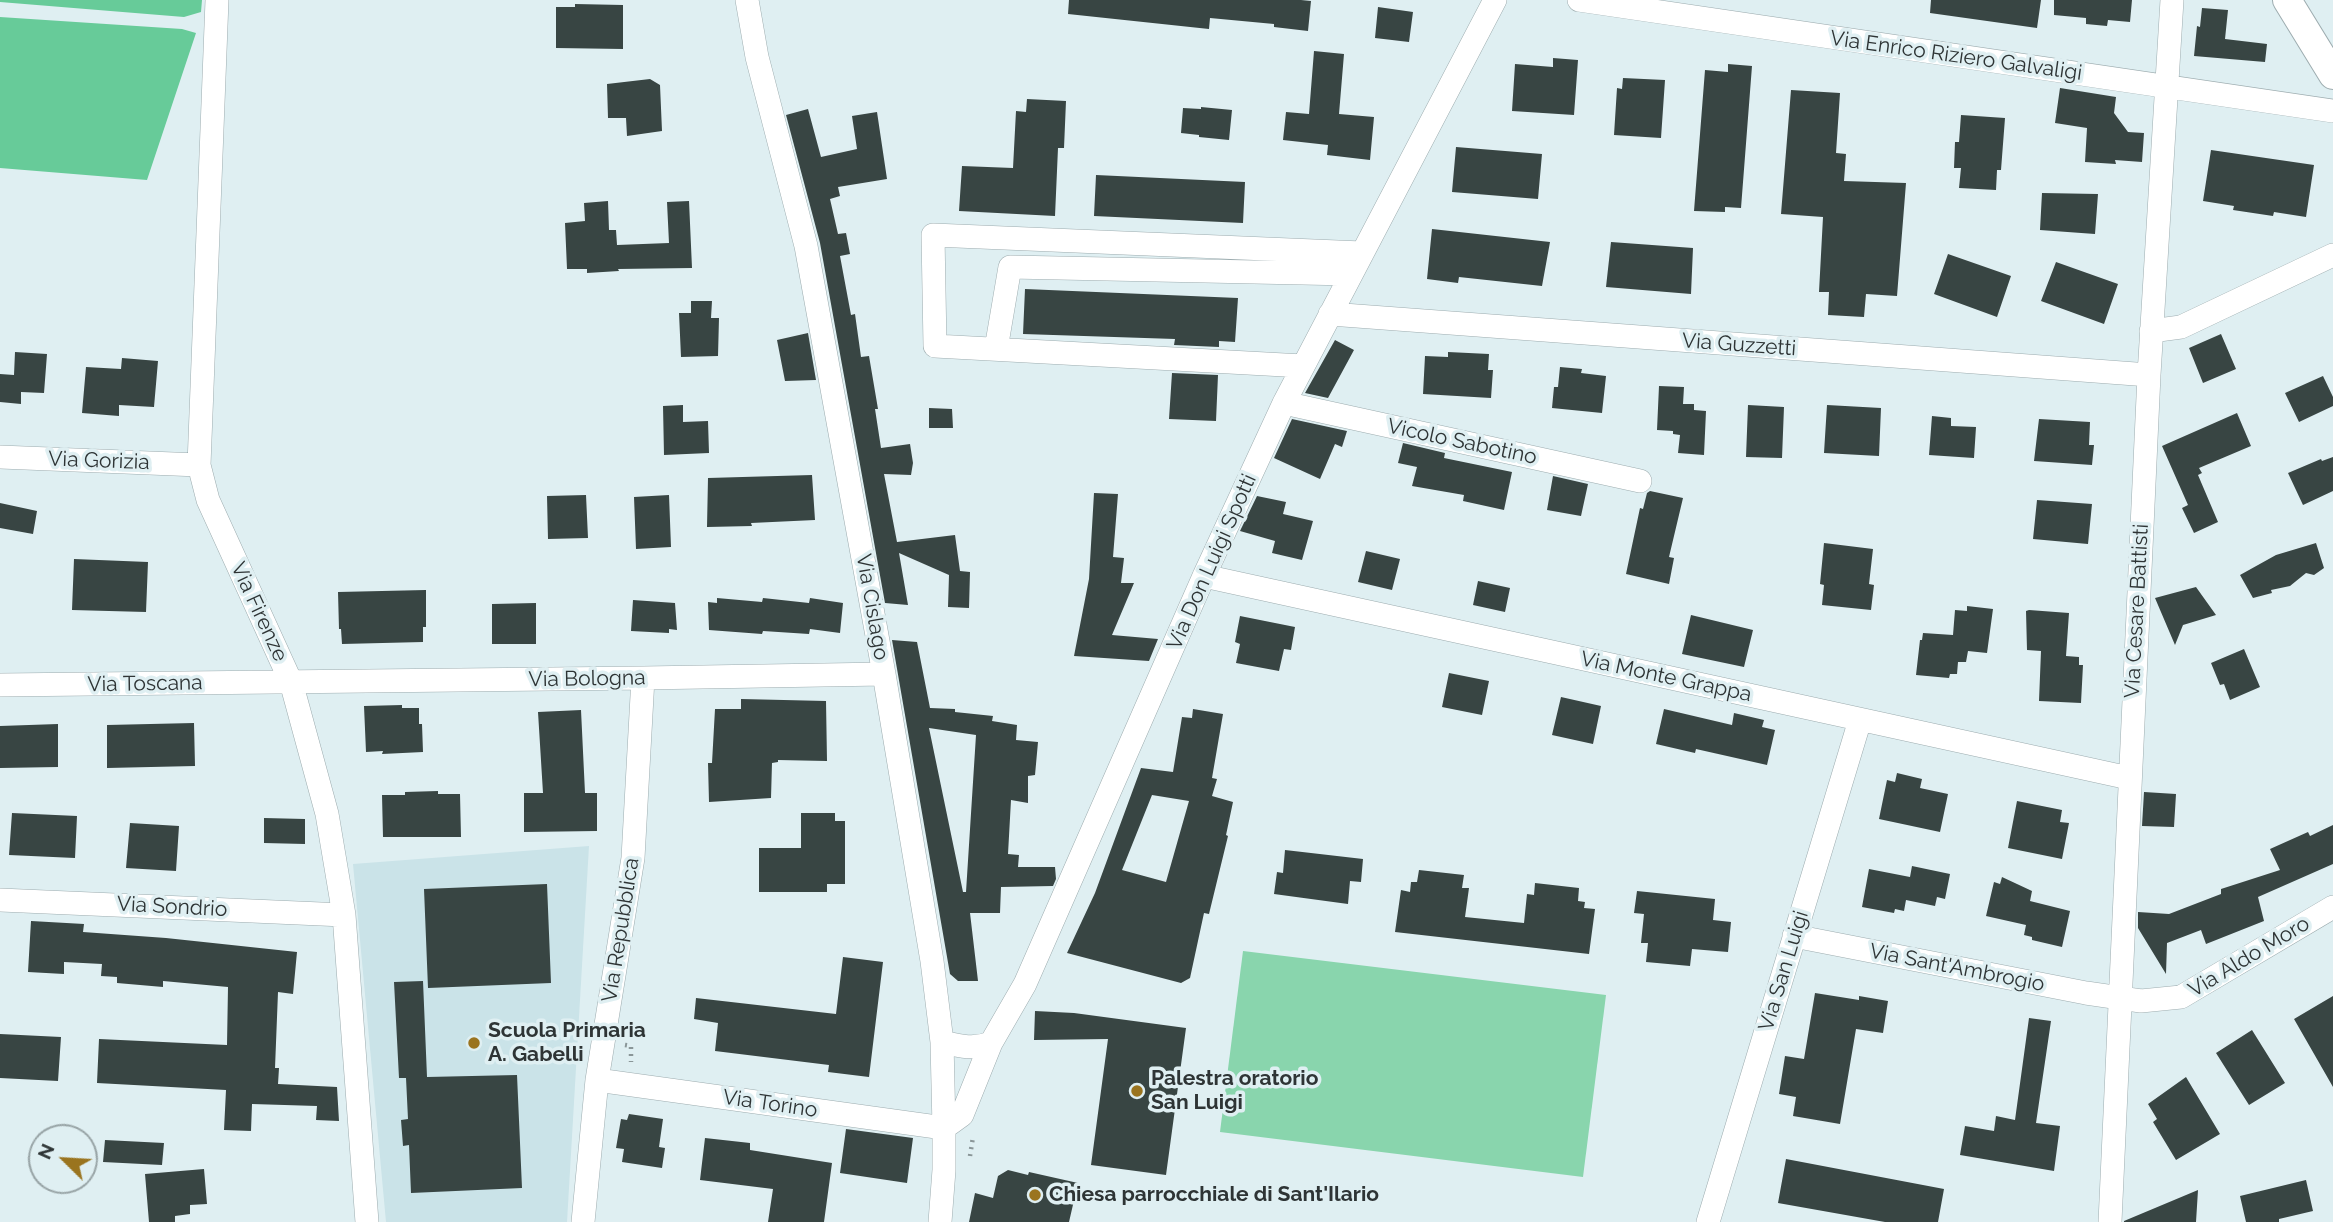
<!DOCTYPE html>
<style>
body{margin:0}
#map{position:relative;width:2333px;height:1222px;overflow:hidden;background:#dfeff2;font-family:Raleway,sans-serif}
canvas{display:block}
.north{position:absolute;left:28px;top:1124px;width:70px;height:70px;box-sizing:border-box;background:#dfeff2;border:2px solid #98a4a6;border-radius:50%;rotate:294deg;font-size:19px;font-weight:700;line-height:28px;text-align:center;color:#2e3435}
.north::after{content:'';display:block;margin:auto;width:24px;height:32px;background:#9a741f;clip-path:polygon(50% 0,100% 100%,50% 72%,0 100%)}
</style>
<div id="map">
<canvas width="2333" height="1222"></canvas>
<div class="north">N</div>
</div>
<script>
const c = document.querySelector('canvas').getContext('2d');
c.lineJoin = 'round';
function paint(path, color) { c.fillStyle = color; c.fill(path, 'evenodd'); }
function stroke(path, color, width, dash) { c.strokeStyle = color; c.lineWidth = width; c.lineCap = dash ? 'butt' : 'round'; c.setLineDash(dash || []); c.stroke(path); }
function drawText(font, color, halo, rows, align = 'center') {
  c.font = font + ' Raleway,sans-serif'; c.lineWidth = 7; c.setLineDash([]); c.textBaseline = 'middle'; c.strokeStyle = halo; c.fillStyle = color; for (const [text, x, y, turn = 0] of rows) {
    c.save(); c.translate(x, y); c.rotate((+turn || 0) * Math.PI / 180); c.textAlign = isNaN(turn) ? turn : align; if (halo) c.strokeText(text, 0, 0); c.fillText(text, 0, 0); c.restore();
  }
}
paint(new Path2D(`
 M 589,846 L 567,1222 L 386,1222 L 353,864 Z`), '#cae3e8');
paint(new Path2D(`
 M 1243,951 L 1606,995 L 1583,1177 L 1220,1132 Z`), '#89d5ad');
paint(new Path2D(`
 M 0,0 L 202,0 L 201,12 L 184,17 L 0,2 Z
 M 0,17 L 182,29 L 196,33 L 147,180 L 0,168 Z`), '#67cb99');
paint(new Path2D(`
 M 1069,0 L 1301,0 L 1311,1 L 1308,31 L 1274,27 L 1274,24 L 1210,18 L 1209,29 L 1068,14 Z
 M 1931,0 L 2041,0 L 2037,28 L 1930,13 Z
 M 2054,0 L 2132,0 L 2130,22 L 2108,20 L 2107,26 L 2086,24 L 2086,18 L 2054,15 Z
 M 575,4 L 623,5 L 623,49 L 556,48 L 556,7 L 575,7 Z
 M 1378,7 L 1413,12 L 1409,42 L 1375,38 Z
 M 2202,8 L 2228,10 L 2225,39 L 2267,44 L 2265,62 L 2194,56 L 2197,26 L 2200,27 Z
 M 1314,51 L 1344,54 L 1339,114 L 1374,117 L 1370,160 L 1327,155 L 1328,145 L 1283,140 L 1286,112 L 1309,114 Z
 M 1553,58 L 1578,60 L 1574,115 L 1512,111 L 1515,64 L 1553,67 Z
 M 1728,64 L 1752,66 L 1741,208 L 1725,207 L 1725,212 L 1694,211 L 1705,70 L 1728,72 Z
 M 1623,78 L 1665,80 L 1661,138 L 1614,135 L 1617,88 L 1622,89 Z
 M 650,79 L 660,85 L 662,131 L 627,136 L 626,118 L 608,118 L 607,84 Z
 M 2060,88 L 2116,97 L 2114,113 L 2128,132 L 2144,133 L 2142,162 L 2115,160 L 2116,164 L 2085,162 L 2087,128 L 2055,123 Z
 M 1791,90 L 1840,93 L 1836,153 L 1846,154 L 1844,181 L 1906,183 L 1897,296 L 1866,294 L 1864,317 L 1828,315 L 1829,292 L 1819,292 L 1823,217 L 1781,214 Z
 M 1027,99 L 1066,101 L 1064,148 L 1058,148 L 1055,216 L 959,211 L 962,166 L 1013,168 L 1016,111 L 1026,112 Z
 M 1201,107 L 1232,110 L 1229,140 L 1199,137 L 1199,135 L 1181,133 L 1183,108 L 1201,109 Z
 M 808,109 L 821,157 L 857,149 L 852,116 L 877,112 L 887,179 L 838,187 L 840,196 L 830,199 L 838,234 L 846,233 L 850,254 L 840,256 L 851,315 L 855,314 L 861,357 L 869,356 L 878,409 L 875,409 L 881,448 L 910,444 L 913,463 L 911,475 L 884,474 L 897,542 L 955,535 L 960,571 L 970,572 L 969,608 L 948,607 L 949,575 L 899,553 L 908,605 L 885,603 L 820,243 L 786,115 Z
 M 1961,115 L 2005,118 L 2001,170 L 1997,170 L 1996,190 L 1959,188 L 1961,168 L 1954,168 L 1955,142 L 1959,142 Z
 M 1456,147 L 1542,154 L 1538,199 L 1452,192 Z
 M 2211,150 L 2314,165 L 2306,217 L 2274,212 L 2273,216 L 2233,210 L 2234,206 L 2203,201 Z
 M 1096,175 L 1245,182 L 1243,223 L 1094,216 Z
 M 2042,193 L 2098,194 L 2095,234 L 2040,230 Z
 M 608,201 L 609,230 L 616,230 L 617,245 L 669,243 L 667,202 L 689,201 L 692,268 L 618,269 L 619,271 L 587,273 L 587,269 L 567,269 L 565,223 L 585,221 L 584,203 Z
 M 1432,229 L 1550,242 L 1542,286 L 1459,277 L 1458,283 L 1427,279 Z
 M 1611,242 L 1693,248 L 1691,294 L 1606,287 Z
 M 1948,254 L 2011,276 L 1997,317 L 1934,294 Z
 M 2056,262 L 2118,284 L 2104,324 L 2041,301 Z
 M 1025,289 L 1238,298 L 1235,342 L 1219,341 L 1219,347 L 1174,345 L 1175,339 L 1023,334 Z
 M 691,301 L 712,301 L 711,318 L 719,318 L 718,356 L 681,357 L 679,313 L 691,313 Z
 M 808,333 L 816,380 L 785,381 L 777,340 Z
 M 2221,334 L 2236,369 L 2203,383 L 2189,348 Z
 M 1335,340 L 1354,350 L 1328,398 L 1305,393 Z
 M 15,352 L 47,354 L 44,393 L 21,392 L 21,404 L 0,402 L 0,374 L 14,375 Z
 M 1448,352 L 1489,354 L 1488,370 L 1493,370 L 1491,398 L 1423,394 L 1425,356 L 1448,357 Z
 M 122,358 L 158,361 L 154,407 L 119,405 L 119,416 L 82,413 L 86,367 L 121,369 Z
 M 1560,367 L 1582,369 L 1581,373 L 1606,376 L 1602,413 L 1552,408 L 1554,387 L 1558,387 Z
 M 1172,373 L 1218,375 L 1216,421 L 1169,419 Z
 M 2323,376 L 2333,397 L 2333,406 L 2299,422 L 2285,393 Z
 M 1659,386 L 1684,387 L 1683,404 L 1694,404 L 1694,410 L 1706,411 L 1704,455 L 1678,453 L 1680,435 L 1673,434 L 1673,431 L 1657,430 Z
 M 683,405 L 683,422 L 708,421 L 709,453 L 664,455 L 663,406 Z
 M 1748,405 L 1784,407 L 1782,458 L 1746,457 Z
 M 1827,405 L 1881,408 L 1879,456 L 1824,453 Z
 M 929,408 L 952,409 L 953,428 L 929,428 Z
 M 2237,413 L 2251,446 L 2199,468 L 2202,473 L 2198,475 L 2218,522 L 2194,533 L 2182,508 L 2188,505 L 2162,446 Z
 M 1932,416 L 1951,418 L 1951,426 L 1976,427 L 1974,458 L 1929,455 Z
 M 1292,419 L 1347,431 L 1342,447 L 1335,444 L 1320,479 L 1274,458 Z
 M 2039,419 L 2090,422 L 2089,445 L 2094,445 L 2092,465 L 2034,461 Z
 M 1403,443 L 1445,453 L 1444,458 L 1512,472 L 1504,510 L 1463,501 L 1464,495 L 1412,486 L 1417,467 L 1398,463 Z
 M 2333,457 L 2333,491 L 2303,505 L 2288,473 L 2321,459 L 2322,461 Z
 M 812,475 L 815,520 L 751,523 L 752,526 L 707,527 L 708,478 Z
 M 1553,476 L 1588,484 L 1581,516 L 1547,510 Z
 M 1650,491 L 1683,498 L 1669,557 L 1674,558 L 1669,584 L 1626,574 L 1640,508 L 1643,509 L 1647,493 Z
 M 1094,493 L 1118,494 L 1113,557 L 1124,558 L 1121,583 L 1134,583 L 1112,635 L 1158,639 L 1149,661 L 1074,656 L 1089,579 Z
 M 586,495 L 588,538 L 548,539 L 547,496 Z
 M 669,495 L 671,547 L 636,549 L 634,497 Z
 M 1257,496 L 1286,502 L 1283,514 L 1313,521 L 1302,560 L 1272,553 L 1275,541 L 1240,531 Z
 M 2037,500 L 2092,504 L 2088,544 L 2033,539 Z
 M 0,503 L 37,511 L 33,534 L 0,528 Z
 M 1824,543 L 1873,549 L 1869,584 L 1874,585 L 1871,610 L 1822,605 L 1824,585 L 1820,584 Z
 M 2316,543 L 2324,568 L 2314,575 L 2306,573 L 2290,586 L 2271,590 L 2272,593 L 2253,598 L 2240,575 L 2276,555 Z
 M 1366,551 L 1400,559 L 1392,590 L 1358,582 Z
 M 74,559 L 148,562 L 146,612 L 72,610 Z
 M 1478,581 L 1510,588 L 1505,612 L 1473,605 Z
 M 2196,587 L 2216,615 L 2183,625 L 2175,645 L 2155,598 Z
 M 426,590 L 426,627 L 423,627 L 423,642 L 342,644 L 341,629 L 339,629 L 338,592 Z
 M 717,598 L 762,602 L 763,598 L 809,603 L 810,598 L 843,603 L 840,633 L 810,629 L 809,634 L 763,631 L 762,634 L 709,630 L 708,602 L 717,603 Z
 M 633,600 L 675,603 L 677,630 L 669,629 L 669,633 L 631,631 Z
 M 536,603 L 536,644 L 492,644 L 492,604 Z
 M 1967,606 L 1993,609 L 1987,653 L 1968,651 L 1966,662 L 1958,662 L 1957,674 L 1950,674 L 1949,678 L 1916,675 L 1920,640 L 1922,640 L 1923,633 L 1953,635 L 1955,610 L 1967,611 Z
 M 2029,610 L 2069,613 L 2066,656 L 2079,657 L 2079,665 L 2083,665 L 2081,703 L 2039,701 L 2041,651 L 2027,650 L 2026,611 Z
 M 1691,615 L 1753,630 L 1744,667 L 1682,654 Z
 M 1240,616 L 1295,627 L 1291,650 L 1284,649 L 1279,671 L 1236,663 L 1240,644 L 1235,642 Z
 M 892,640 L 917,642 L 930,708 L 955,709 L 955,712 L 993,716 L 992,721 L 1017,725 L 1016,740 L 1038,742 L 1035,775 L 1028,776 L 1028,803 L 1011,800 L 1008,854 L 1019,855 L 1018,867 L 1055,867 L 1056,879 L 1053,886 L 1001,887 L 1000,913 L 970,913 L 978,981 L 958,981 L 950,974 ZM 929,728 L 976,735 L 966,892 L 963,892 Z
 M 2244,649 L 2260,687 L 2230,700 L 2224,684 L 2220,685 L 2211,663 Z
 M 1449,673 L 1489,681 L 1482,715 L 1442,707 Z
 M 1561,697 L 1601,706 L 1593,744 L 1552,735 Z
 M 741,699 L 826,701 L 827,761 L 778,760 L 778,762 L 772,763 L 771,798 L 709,802 L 708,763 L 712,763 L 715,709 L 741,709 Z
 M 402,705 L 402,708 L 419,708 L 419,724 L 422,724 L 423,752 L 382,754 L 383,751 L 366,752 L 364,706 Z
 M 1193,709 L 1223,714 L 1212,778 L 1217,779 L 1212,796 L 1233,802 L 1226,835 L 1228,836 L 1209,914 L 1204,913 L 1190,978 L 1181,983 L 1067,953 L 1095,893 L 1141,768 L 1173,772 L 1182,717 L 1192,718 ZM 1152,795 L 1189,801 L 1166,882 L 1122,870 Z
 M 1664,709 L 1732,725 L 1734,713 L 1764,720 L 1762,727 L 1775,730 L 1767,765 L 1696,749 L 1695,753 L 1656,744 Z
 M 581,710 L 585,793 L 597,793 L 597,831 L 524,832 L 524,793 L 543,793 L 538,712 Z
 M 194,723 L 195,766 L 107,768 L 107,725 Z
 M 58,724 L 58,767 L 0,768 L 0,726 Z
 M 1897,773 L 1922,779 L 1920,788 L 1948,794 L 1940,832 L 1879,819 L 1887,780 L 1895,782 Z
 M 438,791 L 438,794 L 460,794 L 461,837 L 383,837 L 382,795 L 405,795 L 405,792 Z
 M 2144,792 L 2176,794 L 2174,827 L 2142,826 Z
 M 2017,801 L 2062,810 L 2060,822 L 2069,823 L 2062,859 L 2008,848 Z
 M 12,813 L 77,816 L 75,858 L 9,855 Z
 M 801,813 L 835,813 L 835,821 L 845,821 L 845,884 L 827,884 L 827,892 L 759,892 L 759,848 L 801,848 Z
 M 264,818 L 305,819 L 305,844 L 264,843 Z
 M 130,823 L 179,826 L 176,871 L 126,868 Z
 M 2333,825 L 2333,864 L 2258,897 L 2264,921 L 2206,944 L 2201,930 L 2167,943 L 2166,974 L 2138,928 L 2138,912 L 2169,914 L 2221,894 L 2221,889 L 2280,870 L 2270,849 L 2308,832 L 2310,836 Z
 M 1285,850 L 1363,859 L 1361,882 L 1350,881 L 1348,904 L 1274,894 L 1277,872 L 1283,873 Z
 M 1912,866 L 1950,874 L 1945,899 L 1937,897 L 1935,906 L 1906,900 L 1904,911 L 1895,909 L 1894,913 L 1862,907 L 1869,869 L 1910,877 Z
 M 1419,870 L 1464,875 L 1462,888 L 1469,888 L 1465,917 L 1524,923 L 1527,894 L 1534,895 L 1535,883 L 1579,888 L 1578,901 L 1585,902 L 1584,908 L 1595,909 L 1589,954 L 1395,932 L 1401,890 L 1410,892 L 1411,882 L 1417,882 Z
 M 2002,877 L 2032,891 L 2030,901 L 2070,911 L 2062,947 L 2032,940 L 2032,937 L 2024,935 L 2026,925 L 1986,916 L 1994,882 L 2000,884 Z
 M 547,884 L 551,983 L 428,988 L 424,889 Z
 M 1637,891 L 1715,899 L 1713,920 L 1731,922 L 1728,952 L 1692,949 L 1690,966 L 1646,962 L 1648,943 L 1641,943 L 1644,914 L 1634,913 Z
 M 31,921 L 84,924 L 83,932 L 166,938 L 297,952 L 293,994 L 278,992 L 275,1068 L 279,1068 L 278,1084 L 337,1087 L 339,1121 L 316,1120 L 317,1106 L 252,1104 L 251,1131 L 224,1130 L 226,1090 L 97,1083 L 99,1039 L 227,1045 L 228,987 L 163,981 L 163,987 L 117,983 L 117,977 L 101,976 L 102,964 L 64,962 L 64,974 L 28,972 Z
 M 843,957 L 883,962 L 869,1077 L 828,1072 L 829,1065 L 715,1051 L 718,1023 L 694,1019 L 696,998 L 836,1014 Z
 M 423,981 L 427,1077 L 517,1075 L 522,1188 L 411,1193 L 409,1145 L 403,1146 L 401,1120 L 408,1119 L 406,1078 L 399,1078 L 394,982 Z
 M 1815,993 L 1859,1000 L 1859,996 L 1888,1001 L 1883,1033 L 1856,1029 L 1840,1124 L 1793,1116 L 1796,1097 L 1779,1094 L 1785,1056 L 1804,1059 Z
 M 2333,996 L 2333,1087 L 2294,1019 Z
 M 1035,1011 L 1074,1013 L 1186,1028 L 1166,1175 L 1091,1165 L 1108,1039 L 1034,1040 Z
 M 2029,1018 L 2051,1021 L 2036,1123 L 2060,1126 L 2054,1171 L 1960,1155 L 1965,1126 L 1994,1131 L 1996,1116 L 2015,1120 Z
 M 2252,1030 L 2285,1083 L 2249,1105 L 2216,1053 Z
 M 0,1034 L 61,1037 L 58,1081 L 0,1078 Z
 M 2186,1077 L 2220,1134 L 2176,1160 L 2153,1122 L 2157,1119 L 2148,1104 Z
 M 629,1114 L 663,1119 L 659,1147 L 665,1148 L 662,1168 L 622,1162 L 624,1149 L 616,1148 L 621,1119 L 627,1120 Z
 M 846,1129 L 913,1138 L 907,1183 L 840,1173 Z
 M 705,1138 L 750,1143 L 750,1150 L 832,1163 L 824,1222 L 768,1222 L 773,1189 L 700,1180 Z
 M 105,1140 L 164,1143 L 162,1165 L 103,1162 Z
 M 1786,1159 L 1944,1189 L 1938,1222 L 1885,1222 L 1778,1203 Z
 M 204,1169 L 207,1204 L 190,1205 L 190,1214 L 175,1216 L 175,1222 L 149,1222 L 145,1174 Z
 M 1008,1170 L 1028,1175 L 1029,1172 L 1078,1183 L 1069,1222 L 969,1222 L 975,1193 L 993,1198 L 998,1176 Z
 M 2306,1180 L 2313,1211 L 2279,1219 L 2279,1222 L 2246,1222 L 2240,1196 Z
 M 2198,1190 L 2196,1222 L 2124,1222 L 2124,1221 Z`), '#384543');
const minor = new Path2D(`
 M 217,0 L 199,465 L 208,500 L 291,682 L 327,814 L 344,915 L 367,1222
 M 747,0 L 757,57 L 806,246 L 884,674 L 932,961 L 942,1042 L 944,1128 L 944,1170 L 940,1222
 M 1579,0 L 2333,111
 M 1330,314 L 2149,375
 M 2151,331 L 2181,327 L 2333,255
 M 996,349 L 1010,267 L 1351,274
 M 1303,366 L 935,346 L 933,235 L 1362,253
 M 1284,403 L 1640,481
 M 0,457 L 199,465
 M 1204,576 L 2129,778
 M 0,685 L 643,678 L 884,674
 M 0,900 L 344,915
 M 1794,936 L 2086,993 L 2141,1001 L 2181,997 L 2333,907
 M 942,1042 C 959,1046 974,1050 991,1043
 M 597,1080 L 944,1128
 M 944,1128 L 962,1115 L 991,1043 L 1025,984 L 1204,576 L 1284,403 L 1495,0
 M 583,1222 L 597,1080 L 633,858 L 643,678
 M 1708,1222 L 1860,720
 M 2110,1222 L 2149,375 L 2172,0`);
const tertiary = new Path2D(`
 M 2287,0 L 2333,75`);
stroke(minor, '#9dacaf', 24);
stroke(tertiary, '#9dacaf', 30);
stroke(new Path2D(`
 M 625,1045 L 631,1046 L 631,1062
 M 970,1156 L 973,1137`), '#8a9698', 4.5, [2, 5]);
stroke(minor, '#fff', 23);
stroke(tertiary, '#fff', 28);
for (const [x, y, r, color] of [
 [474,1043,7,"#9a741f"],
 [1137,1091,7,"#9a741f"],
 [1035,1195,7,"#9a741f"]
]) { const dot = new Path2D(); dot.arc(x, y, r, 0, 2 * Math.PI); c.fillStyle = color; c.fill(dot); stroke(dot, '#dfeff2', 2.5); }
drawText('21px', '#2e3435', '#dfeff2', [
 ["Via Enrico Riziero Galvaligi",1956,56,8],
 ["Via Guzzetti",1739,345,4],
 ["Vicolo Sabotino",1462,442,12],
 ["Via Gorizia",99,461,2],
 ["Via Don Luigi Spotti",1212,562,-66],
 ["Via Cislago",872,607,80],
 ["Via Cesare Battisti",2137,611,-87],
 ["Via Firenze",259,612,65],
 ["Via Monte Grappa",1666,677,12],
 ["Via Bologna",587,679,-1],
 ["Via Toscana",145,684,-1],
 ["Via Sondrio",172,907,3],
 ["Via Repubblica",621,930,-81],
 ["Via Aldo Moro",2249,957,-31],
 ["Via Sant'Ambrogio",1957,968,11],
 ["Via San Luigi",1784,971,-73],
 ["Via Torino",770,1104,8]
]);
drawText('bold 21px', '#2e3435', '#dfeff2', [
 ["Scuola Primaria",488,1031],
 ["A. Gabelli",488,1055],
 ["Palestra oratorio",1151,1079],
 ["San Luigi",1151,1103],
 ["Chiesa parrocchiale di Sant'Ilario",1049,1195]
], 'left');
</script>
